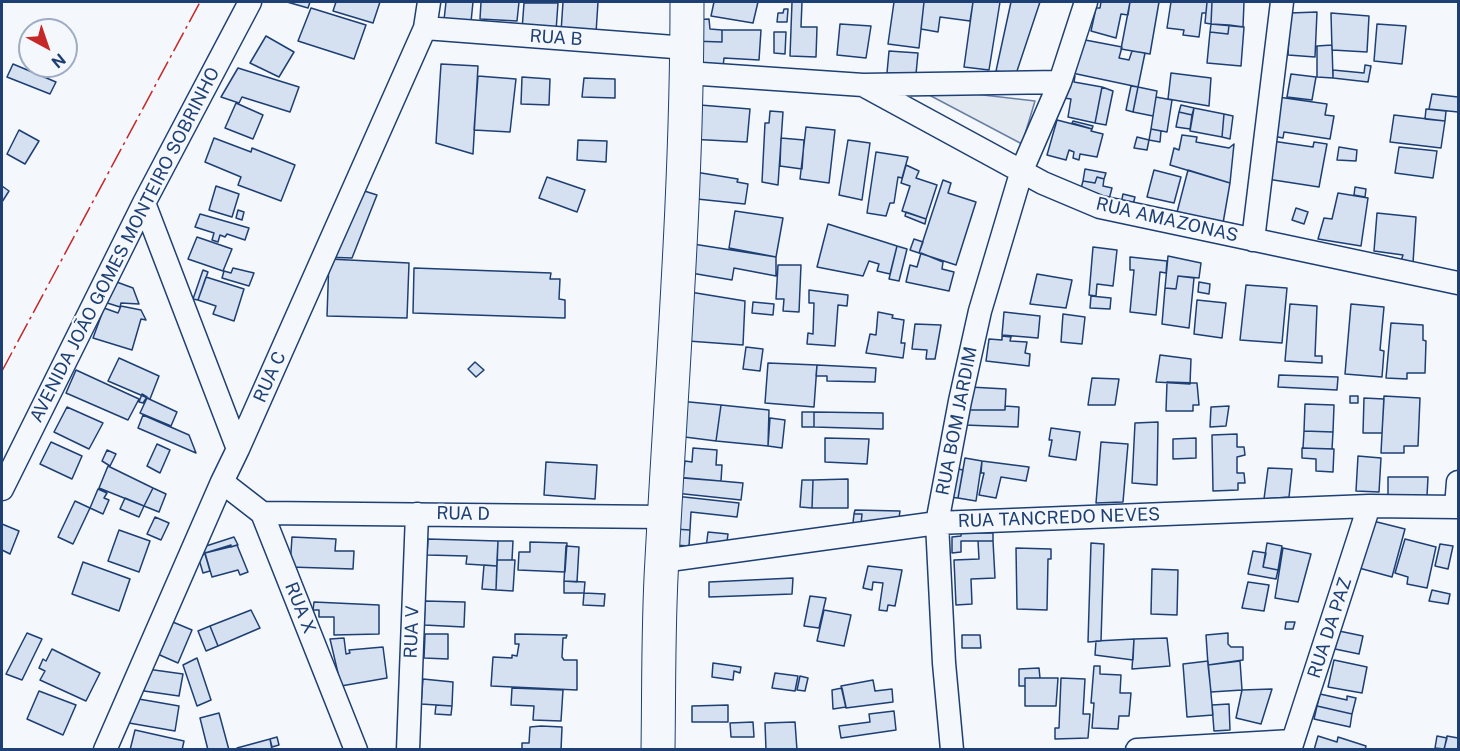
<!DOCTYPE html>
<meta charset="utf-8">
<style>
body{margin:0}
#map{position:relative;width:1460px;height:751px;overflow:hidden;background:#f4f7fb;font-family:"Public Sans",sans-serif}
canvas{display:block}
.frame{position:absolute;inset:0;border:3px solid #1d3f73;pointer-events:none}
.north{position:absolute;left:18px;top:18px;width:60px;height:60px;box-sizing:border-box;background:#f4f7fb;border:2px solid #9eadc5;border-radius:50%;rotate:140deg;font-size:16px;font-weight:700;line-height:24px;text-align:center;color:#1d3f73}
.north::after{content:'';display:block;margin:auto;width:21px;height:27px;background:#c62828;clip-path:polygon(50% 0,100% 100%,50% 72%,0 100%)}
</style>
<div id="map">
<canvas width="1460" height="751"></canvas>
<div class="frame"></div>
<div class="north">N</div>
</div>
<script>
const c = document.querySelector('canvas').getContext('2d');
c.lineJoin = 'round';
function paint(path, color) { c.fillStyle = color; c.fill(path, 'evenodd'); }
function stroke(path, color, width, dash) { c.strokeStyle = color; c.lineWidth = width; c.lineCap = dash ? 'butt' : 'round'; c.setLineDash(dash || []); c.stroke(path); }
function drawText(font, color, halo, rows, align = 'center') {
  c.font = font + ' "Public Sans",sans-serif'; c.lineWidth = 4.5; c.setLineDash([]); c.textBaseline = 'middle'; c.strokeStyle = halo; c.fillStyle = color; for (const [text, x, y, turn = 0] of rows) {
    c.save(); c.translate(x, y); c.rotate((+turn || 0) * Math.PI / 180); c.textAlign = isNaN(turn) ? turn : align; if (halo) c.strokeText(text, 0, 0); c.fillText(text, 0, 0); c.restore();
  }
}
const green = new Path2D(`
 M 914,87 L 1035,101 L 1022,144 Z`);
paint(green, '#e3e9f0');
stroke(green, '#687fa3', 1.5);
const building = new Path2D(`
 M 287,2 L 310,2 L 308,8 Z
 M 336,2 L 380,2 L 373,23 L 333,11 Z
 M 446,2 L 473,2 L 471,22 L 444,20 Z
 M 481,2 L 519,2 L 517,21 L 480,19 Z
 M 563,2 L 598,2 L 596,33 L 561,32 Z
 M 714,2 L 758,2 L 753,23 L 711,16 Z
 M 792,2 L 802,2 L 801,27 L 817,27 L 816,57 L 790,56 Z
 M 894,2 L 924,2 L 919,48 L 888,44 Z
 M 924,2 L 973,2 L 970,21 L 940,17 L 938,32 L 921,29 Z
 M 973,2 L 1000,2 L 989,70 L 964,67 Z
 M 1011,2 L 1040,2 L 1016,74 L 996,71 Z
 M 1101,2 L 1130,2 L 1128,15 L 1121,14 L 1116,38 L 1091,31 L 1096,8 L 1100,8 Z
 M 1130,2 L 1159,2 L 1150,54 L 1121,49 Z
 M 1171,2 L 1207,2 L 1206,13 L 1202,13 L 1199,37 L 1183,35 L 1184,30 L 1167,28 Z
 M 1207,2 L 1212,2 L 1211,24 L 1205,23 Z
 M 1212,2 L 1244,2 L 1243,27 L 1211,24 Z
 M 524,3 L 558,3 L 556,31 L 522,30 Z
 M 311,8 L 366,25 L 354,59 L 298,41 Z
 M 784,9 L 788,9 L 787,22 L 777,22 L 778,13 L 783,13 Z
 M 1317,12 L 1315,57 L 1288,55 L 1290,13 Z
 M 1331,13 L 1369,16 L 1367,52 L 1332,50 Z
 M 709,19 L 710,29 L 722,30 L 722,42 L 691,41 L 692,20 Z
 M 840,24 L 871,26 L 866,58 L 837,55 Z
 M 1211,24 L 1229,25 L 1228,34 L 1210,32 Z
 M 1377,24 L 1406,26 L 1402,64 L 1374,61 Z
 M 1229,25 L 1244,27 L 1241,66 L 1207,63 L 1210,32 L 1228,34 Z
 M 722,30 L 761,30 L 759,60 L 724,58 L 723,67 L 699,66 L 691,41 L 722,42 Z
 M 774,32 L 786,32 L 785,54 L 774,53 Z
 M 266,36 L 294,52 L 279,77 L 250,63 Z
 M 1080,39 L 1122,47 L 1119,58 L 1129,60 L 1132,51 L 1145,53 L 1138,87 L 1072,73 Z
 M 1332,45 L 1333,78 L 1317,77 L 1317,46 Z
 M 889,51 L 918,53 L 916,74 L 887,73 Z
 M 13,64 L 56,82 L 50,94 L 7,77 Z
 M 441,64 L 478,66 L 473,154 L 436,143 Z
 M 1365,65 L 1371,66 L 1368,82 L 1333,78 L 1333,70 L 1364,73 Z
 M 238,68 L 299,87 L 290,112 L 242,97 L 239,103 L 221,97 Z
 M 1171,73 L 1211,78 L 1209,106 L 1168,99 Z
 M 1291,74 L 1316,77 L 1312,100 L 1287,97 Z
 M 1069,75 L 1075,76 L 1074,82 L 1102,87 L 1095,123 L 1068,117 L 1071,99 L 1064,98 Z
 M 478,76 L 516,79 L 510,132 L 474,130 Z
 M 522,77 L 550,79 L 549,105 L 521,104 Z
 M 584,78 L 615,79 L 615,98 L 582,97 Z
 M 1131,86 L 1138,87 L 1133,112 L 1126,110 Z
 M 1102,87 L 1113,91 L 1106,125 L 1095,123 Z
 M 1138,87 L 1157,91 L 1153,116 L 1133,112 Z
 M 1432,94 L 1458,97 L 1458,112 L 1429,109 Z
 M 1156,97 L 1172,100 L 1167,132 L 1151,129 Z
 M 1278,97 L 1327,104 L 1325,115 L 1334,116 L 1330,139 L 1284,132 L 1283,138 L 1273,136 Z
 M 236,103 L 263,115 L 253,139 L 225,128 Z
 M 700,105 L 750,109 L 747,142 L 688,139 Z
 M 1181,105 L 1194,108 L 1192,115 L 1179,112 Z
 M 1194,108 L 1224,114 L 1222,137 L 1190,131 Z
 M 1426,109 L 1446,111 L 1445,121 L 1425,119 Z
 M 770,111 L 783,112 L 778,185 L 762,182 L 765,123 L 769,123 Z
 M 1179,112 L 1192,115 L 1190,129 L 1176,127 Z
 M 1224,114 L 1233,116 L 1230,139 L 1222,137 Z
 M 1394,115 L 1445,121 L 1441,148 L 1390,142 Z
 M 1057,120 L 1092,129 L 1091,131 L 1103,134 L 1097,157 L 1080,154 L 1079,160 L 1073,158 L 1074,152 L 1069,150 L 1066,160 L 1047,155 Z
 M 1073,121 L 1093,126 L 1092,129 L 1072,123 Z
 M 806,127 L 835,130 L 829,183 L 800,179 Z
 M 1151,129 L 1161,131 L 1160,142 L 1149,140 Z
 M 19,130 L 39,141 L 25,164 L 7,154 Z
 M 1182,135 L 1197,137 L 1196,142 L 1229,148 L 1234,144 L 1230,183 L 1170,165 L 1174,148 L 1179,150 Z
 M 1137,137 L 1149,140 L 1147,150 L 1134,148 Z
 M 214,138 L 251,152 L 252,148 L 295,165 L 281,201 L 238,185 L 241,177 L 205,162 Z
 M 781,138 L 804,140 L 802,169 L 780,166 Z
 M 578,140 L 607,141 L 606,162 L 577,160 Z
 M 848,140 L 870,143 L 862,200 L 839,195 Z
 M 1272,141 L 1313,147 L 1314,142 L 1327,144 L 1319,187 L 1267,179 Z
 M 1339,147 L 1357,150 L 1356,161 L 1337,160 Z
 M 1399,147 L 1437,151 L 1433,178 L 1395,173 Z
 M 876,152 L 908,157 L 902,178 L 898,177 L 894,203 L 890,203 L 886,216 L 867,213 Z
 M 906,165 L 919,171 L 916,178 L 937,185 L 926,219 L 902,211 L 910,186 L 901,183 Z
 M 1085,169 L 1106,173 L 1104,179 L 1097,177 L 1095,183 L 1083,181 Z
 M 683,170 L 738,179 L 737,182 L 748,184 L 745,204 L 697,199 Z
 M 1154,170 L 1181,177 L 1174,203 L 1147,197 Z
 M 1188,170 L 1230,183 L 1222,229 L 1175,220 Z
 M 547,177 L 585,190 L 577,212 L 539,198 Z
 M 1097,177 L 1104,179 L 1103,186 L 1112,188 L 1108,203 L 1079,196 L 1083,181 L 1095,183 Z
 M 943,180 L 951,183 L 948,193 L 976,202 L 956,265 L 919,253 Z
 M 2,186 L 9,191 L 2,202 Z
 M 216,186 L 239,194 L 232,217 L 209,210 Z
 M 1355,187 L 1366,189 L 1365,197 L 1354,195 Z
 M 355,188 L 377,195 L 352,258 L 324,257 Z
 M 1338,193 L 1368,198 L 1361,246 L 1318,239 L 1324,218 L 1332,219 Z
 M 1123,194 L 1135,197 L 1131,212 L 1120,209 Z
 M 1296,208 L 1308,212 L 1304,224 L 1292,220 Z
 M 238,210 L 244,212 L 242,220 L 236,218 Z
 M 735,211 L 783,218 L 776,257 L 729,248 Z
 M 906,212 L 926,219 L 925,224 L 905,216 Z
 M 1377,213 L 1416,217 L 1413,263 L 1401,261 L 1403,255 L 1374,251 Z
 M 200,214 L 249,228 L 245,240 L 227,234 L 225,237 L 220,235 L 218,242 L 212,240 L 214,233 L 195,227 Z
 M 828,224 L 897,246 L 890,274 L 877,271 L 879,264 L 869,261 L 863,276 L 817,267 Z
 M 197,237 L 232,249 L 223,271 L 188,259 Z
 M 914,239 L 923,242 L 919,253 L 910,250 Z
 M 693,244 L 776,257 L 776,276 L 734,268 L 732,280 L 691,273 Z
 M 897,246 L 907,249 L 899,281 L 889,279 Z
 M 1093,247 L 1117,250 L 1113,286 L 1097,284 L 1096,296 L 1089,295 Z
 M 921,253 L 943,262 L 942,269 L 954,272 L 949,291 L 906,282 L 910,265 L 917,267 Z
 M 1168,256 L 1201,263 L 1199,278 L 1178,276 L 1176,289 L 1165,288 Z
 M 1130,257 L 1167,261 L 1166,273 L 1160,272 L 1156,315 L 1130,312 L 1134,270 L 1130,270 Z
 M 329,259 L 409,263 L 407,318 L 327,316 Z
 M 778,265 L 801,265 L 799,312 L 783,311 L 784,299 L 776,299 Z
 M 233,268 L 254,273 L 249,286 L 222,278 L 224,271 L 231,273 Z
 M 414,268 L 551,273 L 550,279 L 560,279 L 559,299 L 565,300 L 565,318 L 413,313 Z
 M 203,270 L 208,272 L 198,300 L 193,299 Z
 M 1037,274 L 1072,280 L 1066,308 L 1030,304 Z
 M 1178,276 L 1194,278 L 1189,328 L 1162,324 L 1165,288 L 1176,289 Z
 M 206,277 L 244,289 L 234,321 L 213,314 L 216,306 L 198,300 Z
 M 114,281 L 133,288 L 139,304 L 121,303 L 120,307 L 104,302 Z
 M 1199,282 L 1210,284 L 1209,294 L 1198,292 Z
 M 1246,285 L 1287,288 L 1282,343 L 1240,340 Z
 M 809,290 L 848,295 L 847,306 L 838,305 L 835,346 L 807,344 L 808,333 L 813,334 L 814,303 L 809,303 Z
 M 690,292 L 745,301 L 743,345 L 688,341 Z
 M 1091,296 L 1111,298 L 1110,309 L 1090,308 Z
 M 1197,300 L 1226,303 L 1222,338 L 1194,334 Z
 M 753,302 L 774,304 L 773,315 L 752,313 Z
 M 1290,304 L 1317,306 L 1315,356 L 1322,356 L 1322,363 L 1285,361 Z
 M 1351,304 L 1384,307 L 1380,350 L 1384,351 L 1382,377 L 1345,374 Z
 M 121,306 L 141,310 L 146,320 L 141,319 L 132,350 L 93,338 L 104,308 L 118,313 Z
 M 878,312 L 893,315 L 892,318 L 904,320 L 901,343 L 905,343 L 903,358 L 866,353 L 870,334 L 876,335 Z
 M 1004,312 L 1040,316 L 1038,338 L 1002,335 Z
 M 1063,314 L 1085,317 L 1082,344 L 1061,342 Z
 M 1391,323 L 1423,325 L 1423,340 L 1426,341 L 1425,373 L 1407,373 L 1407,379 L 1386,378 Z
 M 915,324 L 941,325 L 935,359 L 926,359 L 927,350 L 912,349 Z
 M 1002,336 L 1011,337 L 1010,341 L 1027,342 L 1025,353 L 1030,354 L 1029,366 L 986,361 L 989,339 L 1002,340 Z
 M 746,347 L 763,349 L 760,371 L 743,369 Z
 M 1160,355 L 1191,359 L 1190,384 L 1156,382 Z
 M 119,358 L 159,376 L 150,399 L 108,381 Z
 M 475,362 L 484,370 L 476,377 L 468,369 Z
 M 768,363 L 817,365 L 814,407 L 765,403 Z
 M 817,365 L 876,368 L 875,382 L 827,381 L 827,376 L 816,376 Z
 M 76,370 L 139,399 L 128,420 L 66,393 Z
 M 1279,375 L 1338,377 L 1337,390 L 1278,387 Z
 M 1092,378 L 1119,379 L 1115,405 L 1088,405 Z
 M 1167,382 L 1197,383 L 1199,405 L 1193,405 L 1193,411 L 1166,411 Z
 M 970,387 L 1006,389 L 1005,410 L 969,410 Z
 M 142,394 L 147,397 L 143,403 L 139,402 Z
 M 1350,396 L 1358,396 L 1358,403 L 1350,403 Z
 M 1384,396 L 1420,398 L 1418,446 L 1404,446 L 1404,453 L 1381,453 Z
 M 147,398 L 177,412 L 171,426 L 140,413 Z
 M 1364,398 L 1384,399 L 1382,433 L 1363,433 Z
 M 679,401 L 721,405 L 716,441 L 677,436 Z
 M 1305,404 L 1334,405 L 1333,432 L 1304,431 Z
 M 721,405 L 769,410 L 768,446 L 716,441 Z
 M 1005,406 L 1019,407 L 1018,427 L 964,425 L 965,410 L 1005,410 Z
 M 1229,406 L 1226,426 L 1210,427 L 1211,407 Z
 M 67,407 L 103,423 L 89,449 L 54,432 Z
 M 802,412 L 814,412 L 814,427 L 802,427 Z
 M 814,412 L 883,413 L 883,429 L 814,427 Z
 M 143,415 L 189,435 L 196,453 L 138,428 Z
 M 770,418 L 785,420 L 782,448 L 768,446 Z
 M 1158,422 L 1157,485 L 1132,483 L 1135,423 Z
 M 1051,428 L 1080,432 L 1076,460 L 1049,456 L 1052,440 L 1049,440 Z
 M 1304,431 L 1333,432 L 1332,449 L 1303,448 Z
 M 1237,434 L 1237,447 L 1244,447 L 1245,455 L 1237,457 L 1237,473 L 1244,473 L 1245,483 L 1238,483 L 1238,490 L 1213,491 L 1212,435 Z
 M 825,438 L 869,439 L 867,464 L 825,462 Z
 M 1196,438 L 1196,458 L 1173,459 L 1173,439 Z
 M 51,442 L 82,456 L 72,479 L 40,464 Z
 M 1101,442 L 1128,444 L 1123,502 L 1096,503 Z
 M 157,444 L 170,450 L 160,473 L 147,466 Z
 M 693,448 L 717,450 L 716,465 L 722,465 L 721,481 L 683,478 L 685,461 L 692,462 Z
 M 1302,448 L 1334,449 L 1333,472 L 1316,471 L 1316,459 L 1302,458 Z
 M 107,450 L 116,454 L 110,466 L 102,461 Z
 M 1358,456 L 1381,458 L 1379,492 L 1356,491 Z
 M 965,458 L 982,461 L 976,501 L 958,498 Z
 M 982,461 L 1029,467 L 1026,481 L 1001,477 L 996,498 L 979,495 L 984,473 L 981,473 Z
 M 546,462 L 597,465 L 595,499 L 544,495 Z
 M 108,466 L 153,488 L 144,506 L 99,488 Z
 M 954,468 L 963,470 L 958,498 L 949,497 Z
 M 1268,468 L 1292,469 L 1289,497 L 1264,499 Z
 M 676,477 L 743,483 L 741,500 L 675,493 Z
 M 1388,477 L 1428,477 L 1427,496 L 1388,495 Z
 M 848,479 L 848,508 L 812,508 L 813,480 Z
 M 802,480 L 813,480 L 812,508 L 800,507 Z
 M 153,488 L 166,494 L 159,512 L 144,506 Z
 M 98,489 L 107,493 L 104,498 L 109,500 L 103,514 L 90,508 Z
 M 675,496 L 739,503 L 737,517 L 691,512 L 690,530 L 674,529 Z
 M 125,498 L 144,506 L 139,517 L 120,509 Z
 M 75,501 L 90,508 L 73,544 L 58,537 Z
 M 855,510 L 900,511 L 898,525 L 861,524 L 862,514 L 854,514 Z
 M 854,514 L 862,514 L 861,524 L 853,523 Z
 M 155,517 L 169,523 L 161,540 L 147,534 Z
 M 1373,521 L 1405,529 L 1392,577 L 1359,568 Z
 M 2,524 L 19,531 L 10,554 L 2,550 Z
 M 674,529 L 690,530 L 689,546 L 674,545 Z
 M 119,530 L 150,541 L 139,572 L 108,561 Z
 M 708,532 L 728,534 L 726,550 L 706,548 Z
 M 961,533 L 993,533 L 993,541 L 961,541 L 961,552 L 952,553 L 952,537 L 961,536 Z
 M 234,537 L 238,545 L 205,553 L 203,547 Z
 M 292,537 L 336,539 L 335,551 L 354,551 L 353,569 L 290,567 Z
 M 428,539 L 498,541 L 497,566 L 466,564 L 467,556 L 427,555 Z
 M 1405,539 L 1436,547 L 1427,588 L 1407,584 L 1408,577 L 1395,573 Z
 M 498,541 L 513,541 L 512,560 L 497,560 Z
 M 978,541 L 993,541 L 995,578 L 971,579 L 972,604 L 956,605 L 954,560 L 979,559 Z
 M 530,542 L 567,543 L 565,572 L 518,570 L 519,552 L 530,552 Z
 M 1091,543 L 1104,544 L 1101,641 L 1088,642 Z
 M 1267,543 L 1282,546 L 1278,570 L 1263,567 Z
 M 1440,544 L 1453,546 L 1448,569 L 1435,566 Z
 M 231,545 L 231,547 L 237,545 L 248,572 L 240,575 L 238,570 L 212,577 L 205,553 Z
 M 566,546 L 579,547 L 577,582 L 564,581 Z
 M 1016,548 L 1051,549 L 1051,559 L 1048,559 L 1047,610 L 1017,609 Z
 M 1283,548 L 1311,554 L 1298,602 L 1275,598 Z
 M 1253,551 L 1266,553 L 1263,567 L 1278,570 L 1276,579 L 1248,574 Z
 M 205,554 L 210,571 L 203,573 L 198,556 Z
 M 497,560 L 515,560 L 513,591 L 496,590 Z
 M 83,562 L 130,579 L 119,611 L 72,594 Z
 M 484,565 L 497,566 L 496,590 L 482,589 Z
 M 868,566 L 902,570 L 895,606 L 888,605 L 887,611 L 879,610 L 883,583 L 873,582 L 872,590 L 863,588 Z
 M 1152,569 L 1178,570 L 1177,615 L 1151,614 Z
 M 793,578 L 792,594 L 709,597 L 709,582 Z
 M 564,581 L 585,582 L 584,593 L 564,593 Z
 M 1248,582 L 1269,585 L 1264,611 L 1242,608 Z
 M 1432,590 L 1450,594 L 1448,604 L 1429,601 Z
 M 584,593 L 605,594 L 604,606 L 583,605 Z
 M 810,596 L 826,598 L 819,628 L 804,626 Z
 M 425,601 L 465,602 L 464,627 L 424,625 Z
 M 314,602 L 379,605 L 379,634 L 334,635 L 334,617 L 319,617 L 319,610 L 313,610 Z
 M 251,610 L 260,628 L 218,646 L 210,626 Z
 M 824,610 L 851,615 L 844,646 L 817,641 Z
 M 168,620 L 192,630 L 178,663 L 153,652 Z
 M 1286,622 L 1295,622 L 1293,629 L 1285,629 Z
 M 210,626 L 218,646 L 206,651 L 198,631 Z
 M 1339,631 L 1363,636 L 1359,654 L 1335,649 Z
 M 27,633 L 42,639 L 22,680 L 6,674 Z
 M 1228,633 L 1228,644 L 1231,647 L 1243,647 L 1243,660 L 1208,665 L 1206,635 Z
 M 425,634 L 448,634 L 448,659 L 424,658 Z
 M 515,634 L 567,635 L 566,638 L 563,638 L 562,657 L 564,660 L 577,660 L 577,690 L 491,686 L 493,657 L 512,658 L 512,655 L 517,656 L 519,644 L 515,644 Z
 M 962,635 L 980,635 L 981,648 L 962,648 Z
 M 344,638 L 346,654 L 350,653 L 349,650 L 383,647 L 387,678 L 341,686 L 330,639 Z
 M 1167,638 L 1170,666 L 1132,669 L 1134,639 Z
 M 1134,639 L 1133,660 L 1095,655 L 1096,641 Z
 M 52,649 L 100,673 L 86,701 L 40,680 L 45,671 L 39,668 L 43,659 L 46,661 Z
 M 197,658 L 211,700 L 197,706 L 183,665 Z
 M 1334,660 L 1367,667 L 1362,693 L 1328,687 Z
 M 1208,661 L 1213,715 L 1187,717 L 1183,664 Z
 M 1240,661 L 1242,690 L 1211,692 L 1208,665 Z
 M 713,663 L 741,667 L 740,673 L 734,671 L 733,680 L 712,677 Z
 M 1094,666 L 1100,666 L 1100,674 L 1121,675 L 1120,693 L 1131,693 L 1129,716 L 1119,716 L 1118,729 L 1092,728 L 1094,703 L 1091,703 Z
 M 1039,668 L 1040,678 L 1025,678 L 1025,686 L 1019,686 L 1019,669 Z
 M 147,669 L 183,674 L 179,696 L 144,691 Z
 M 775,673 L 798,676 L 795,691 L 772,688 Z
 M 800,676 L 808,678 L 805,691 L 797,690 Z
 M 1025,678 L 1058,678 L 1056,706 L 1025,706 Z
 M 1061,678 L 1085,679 L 1083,714 L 1090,714 L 1088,738 L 1055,739 L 1055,728 L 1059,728 Z
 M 423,679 L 453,682 L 452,706 L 421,704 Z
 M 873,680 L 875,691 L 892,689 L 893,702 L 846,708 L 841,686 Z
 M 512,688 L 563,690 L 561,721 L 533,720 L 534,706 L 511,705 Z
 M 842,688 L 846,707 L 833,709 L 832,690 Z
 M 1272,689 L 1261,724 L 1236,718 L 1242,690 Z
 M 39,691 L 76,705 L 63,735 L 27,719 Z
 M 1320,694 L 1347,700 L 1347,696 L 1356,698 L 1352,714 L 1317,706 Z
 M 133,698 L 179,706 L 175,731 L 129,723 Z
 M 1229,704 L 1230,730 L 1214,731 L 1212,705 Z
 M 436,705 L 452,706 L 451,715 L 435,714 Z
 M 728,705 L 728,722 L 692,722 L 692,706 Z
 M 1317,706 L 1352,714 L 1350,727 L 1314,719 Z
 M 894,711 L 896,730 L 841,738 L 839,726 L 870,722 L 869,714 Z
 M 219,713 L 229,750 L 208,750 L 200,718 Z
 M 753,722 L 754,737 L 731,737 L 730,723 Z
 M 795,722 L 797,750 L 766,750 L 765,723 Z
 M 541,726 L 562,727 L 561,750 L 522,750 L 522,743 L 529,743 L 530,727 Z
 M 135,730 L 184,741 L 182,750 L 130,750 Z
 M 1318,736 L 1337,742 L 1338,737 L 1366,746 L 1365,750 L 1314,750 Z
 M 1437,736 L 1447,738 L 1444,749 L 1435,748 Z
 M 1447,736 L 1458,738 L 1458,750 L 1444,750 Z
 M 277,737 L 279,745 L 272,747 L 270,739 Z
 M 270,739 L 272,750 L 237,750 L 237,748 Z`);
paint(building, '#d5e0f0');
stroke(building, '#1d3f73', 1.5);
const street = new Path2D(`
 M 425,28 L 687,48
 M 687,73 L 863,85 L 1060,82
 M 863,85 L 1043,183 L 1100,207 L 1458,283
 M 144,203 L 238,449
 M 1253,240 L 1282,2
 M 222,482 L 262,513 L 356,750
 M 2,489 L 144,203 L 250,2
 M 1456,507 L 1458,482
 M 262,513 L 664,517
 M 662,561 L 937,523 L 1369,506 L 1458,507
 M 105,750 L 222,482 L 238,449 L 425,28 L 429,2
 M 408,750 L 417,514
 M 952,750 L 944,663 L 937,523 L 960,401 L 980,311 L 1022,170 L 1060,82 L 1086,2
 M 1137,750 L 1292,741
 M 1290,750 L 1369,506`);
const secondary = new Path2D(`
 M 658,750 C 659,686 658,622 662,559 C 672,373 687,188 687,2`);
stroke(street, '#1d3f73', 25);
stroke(secondary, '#1d3f73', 35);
stroke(street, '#f4f7fb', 22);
stroke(secondary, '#f4f7fb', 33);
stroke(new Path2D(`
 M 2,371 L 200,2`), '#c62828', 1.5, [21, 4.5, 3, 4.5]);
drawText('18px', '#1d3f73', '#f4f7fb', [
 ["RUA B",556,38,4],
 ["RUA AMAZONAS",1167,220,13],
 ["AVENIDA JOÃO GOMES MONTEIRO SOBRINHO",125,245,-63],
 ["RUA C",270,377,-66],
 ["RUA BOM JARDIM",957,421,-79],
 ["RUA D",463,514,1],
 ["RUA TANCREDO NEVES",1059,518,-2],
 ["RUA X",300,608,68],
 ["RUA DA PAZ",1330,628,-72],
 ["RUA V",412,632,-88]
]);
</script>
